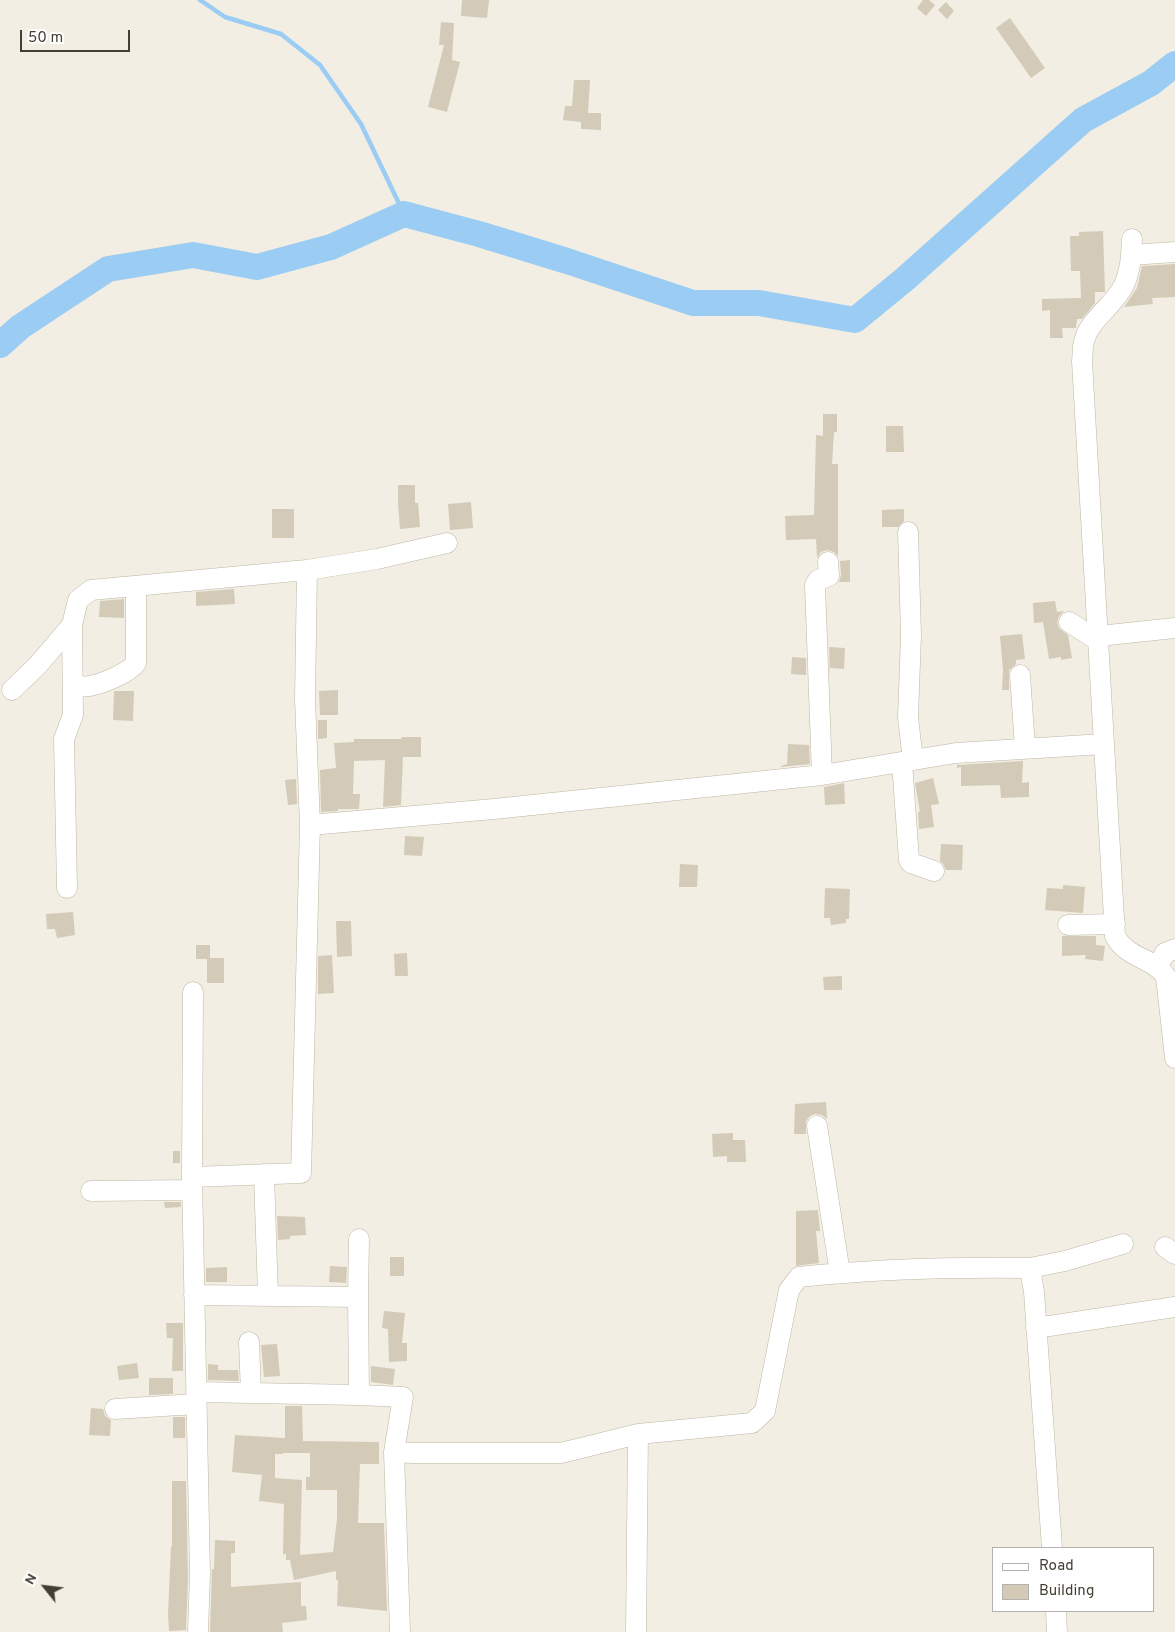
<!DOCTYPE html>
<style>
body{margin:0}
#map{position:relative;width:1175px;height:1632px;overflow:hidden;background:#f2eee3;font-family:Overpass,sans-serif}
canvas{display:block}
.legend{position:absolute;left:992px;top:1547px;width:162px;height:65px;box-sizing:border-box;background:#fff;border:1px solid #b4b2ad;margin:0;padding:6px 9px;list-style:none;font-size:15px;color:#443e33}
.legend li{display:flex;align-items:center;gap:10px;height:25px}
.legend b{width:25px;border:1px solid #b4b2ad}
.north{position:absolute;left:20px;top:1562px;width:50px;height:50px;-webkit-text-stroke:4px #fff;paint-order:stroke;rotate:299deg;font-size:14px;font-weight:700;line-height:20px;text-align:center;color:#443e33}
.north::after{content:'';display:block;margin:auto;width:18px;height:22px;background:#443e33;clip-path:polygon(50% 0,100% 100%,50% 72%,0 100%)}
.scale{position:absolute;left:20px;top:30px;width:110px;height:22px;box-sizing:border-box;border:2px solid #443e33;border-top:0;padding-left:6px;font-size:15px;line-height:18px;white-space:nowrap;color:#443e33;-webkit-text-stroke:4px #fff;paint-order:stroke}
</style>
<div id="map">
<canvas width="1175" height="1632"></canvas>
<ul class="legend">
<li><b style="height:6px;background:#fff"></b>Road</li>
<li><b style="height:14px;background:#d4cab8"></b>Building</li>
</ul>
<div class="north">N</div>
<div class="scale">50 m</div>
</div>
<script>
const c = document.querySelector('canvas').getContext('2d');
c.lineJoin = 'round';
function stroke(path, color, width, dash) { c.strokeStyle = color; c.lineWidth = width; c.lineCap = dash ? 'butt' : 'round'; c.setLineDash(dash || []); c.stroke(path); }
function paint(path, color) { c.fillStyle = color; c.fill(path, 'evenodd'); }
stroke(new Path2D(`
 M 200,0 L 225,17 L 281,34 L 320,65 L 361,124 L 404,214`), '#9bccf3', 4.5);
stroke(new Path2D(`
 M 0,345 L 20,327 L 108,269 L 193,255 L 257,267 L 331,247 L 404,214 L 479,234 L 567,261 L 693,303 L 759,303 L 855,320 L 905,279 L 1083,120 L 1151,83 L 1175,64`), '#9bccf3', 26);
paint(new Path2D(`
 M 462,0 L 489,0 L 487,18 L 461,16 Z
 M 923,0 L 929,0 L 935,5 L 926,16 L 917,8 Z
 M 946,2 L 954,11 L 947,19 L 938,10 Z
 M 1010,18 L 1045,68 L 1031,78 L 996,28 Z
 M 441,22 L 454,23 L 452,60 L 460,62 L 447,112 L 428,107 L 444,45 L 439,45 Z
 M 574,80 L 590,80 L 588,113 L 601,113 L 601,130 L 581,129 L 581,122 L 563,120 L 565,106 L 572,106 Z
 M 1103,231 L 1105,292 L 1095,292 L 1095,303 L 1082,319 L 1077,319 L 1076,328 L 1062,328 L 1063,338 L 1050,338 L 1050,310 L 1042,311 L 1042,299 L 1081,298 L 1080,271 L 1071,271 L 1070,236 L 1079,236 L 1079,232 Z
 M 1175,264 L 1175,297 L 1152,298 L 1153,304 L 1124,307 L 1137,288 L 1142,266 Z
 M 823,414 L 837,414 L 837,432 L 834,432 L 832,464 L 838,464 L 838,556 L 834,552 L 827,550 L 821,552 L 817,558 L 816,539 L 786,540 L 785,516 L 814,515 L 816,435 L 823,436 Z
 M 886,426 L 903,426 L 904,452 L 886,452 Z
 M 398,485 L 415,485 L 415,503 L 418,503 L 420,527 L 400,529 L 398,504 Z
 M 471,502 L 473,528 L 450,530 L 448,504 Z
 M 272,509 L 294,509 L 294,538 L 272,538 Z
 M 904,509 L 904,521 L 898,527 L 882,527 L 882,510 Z
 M 850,560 L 850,582 L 839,582 L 841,575 L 840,561 Z
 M 234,589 L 235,604 L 196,606 L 196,592 Z
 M 124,599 L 124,618 L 99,617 L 100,601 Z
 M 1055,601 L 1057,612 L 1064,611 L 1059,616 L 1057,622 L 1059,628 L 1068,635 L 1072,658 L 1061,660 L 1061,657 L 1049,659 L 1043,622 L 1034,623 L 1033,603 Z
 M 1022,634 L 1025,659 L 1016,660 L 1016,664 L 1009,670 L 1009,690 L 1002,690 L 1003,670 L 1000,636 Z
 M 829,647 L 845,648 L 844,669 L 830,668 L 830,677 Z
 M 792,657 L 806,658 L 806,675 L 791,674 Z
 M 338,690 L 338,715 L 320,715 L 319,691 Z
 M 114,691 L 134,691 L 133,721 L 113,720 Z
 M 318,720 L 327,720 L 327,738 L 318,739 Z
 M 402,737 L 421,737 L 421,757 L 403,757 L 401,805 L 383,807 L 385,760 L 354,761 L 353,794 L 360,794 L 359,809 L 338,809 L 338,811 L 321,812 L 320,770 L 336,768 L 334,743 L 354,742 L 354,739 L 401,739 Z
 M 788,744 L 809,745 L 810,764 L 781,767 L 781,766 L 787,764 Z
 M 1023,761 L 1022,783 L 1029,782 L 1029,797 L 1001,798 L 1000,785 L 961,786 L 961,767 L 957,768 L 957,765 Z
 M 933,778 L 939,804 L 931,805 L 934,827 L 919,829 L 918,812 L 920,812 L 915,783 Z
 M 296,779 L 297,804 L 288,805 L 285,780 Z
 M 844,783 L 845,804 L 825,805 L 824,787 Z
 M 405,836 L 424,837 L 422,856 L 404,855 Z
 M 941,844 L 963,845 L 962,870 L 946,870 L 943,864 L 940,861 Z
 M 680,864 L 698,865 L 697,887 L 679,887 Z
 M 1063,885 L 1085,887 L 1083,913 L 1045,910 L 1047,888 L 1063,889 Z
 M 825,888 L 850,889 L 849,919 L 846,919 L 846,923 L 831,925 L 830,918 L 824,918 Z
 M 73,912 L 75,935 L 57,938 L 55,929 L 47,929 L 46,914 Z
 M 336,921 L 351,921 L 352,956 L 337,957 Z
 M 1062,936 L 1096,936 L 1096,945 L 1105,946 L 1103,961 L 1085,959 L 1086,955 L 1062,956 Z
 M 196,945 L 210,945 L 210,958 L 224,958 L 224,983 L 207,983 L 207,959 L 196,959 Z
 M 407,953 L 408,976 L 395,976 L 394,954 Z
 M 332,955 L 334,993 L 318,994 L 318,956 Z
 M 842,976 L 842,990 L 824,990 L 823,977 Z
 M 826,1102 L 827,1119 L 822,1115 L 815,1114 L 810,1116 L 806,1121 L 806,1134 L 794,1134 L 795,1104 Z
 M 733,1133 L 733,1140 L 745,1140 L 746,1162 L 727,1162 L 727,1156 L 713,1157 L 712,1134 Z
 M 173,1151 L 180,1151 L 180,1163 L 173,1163 Z
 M 164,1202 L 181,1202 L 181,1207 L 165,1208 Z
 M 818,1210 L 820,1231 L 816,1231 L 819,1263 L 796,1266 L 796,1211 Z
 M 277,1216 L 305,1217 L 306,1235 L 290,1236 L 290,1239 L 278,1240 Z
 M 390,1257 L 404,1257 L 404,1276 L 390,1276 Z
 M 330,1266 L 347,1267 L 346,1283 L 329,1282 Z
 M 227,1267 L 227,1282 L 206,1282 L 206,1268 Z
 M 384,1311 L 405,1313 L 402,1343 L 407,1343 L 407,1361 L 389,1362 L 388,1329 L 382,1328 Z
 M 166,1323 L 183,1323 L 183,1371 L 172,1371 L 173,1338 L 167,1338 Z
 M 277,1344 L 280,1376 L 264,1377 L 261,1345 Z
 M 137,1363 L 139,1378 L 119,1380 L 117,1366 Z
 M 208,1364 L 218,1365 L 218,1370 L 238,1370 L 239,1381 L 208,1380 Z
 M 371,1366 L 395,1369 L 393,1385 L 371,1382 Z
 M 149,1378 L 173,1378 L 173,1394 L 149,1395 Z
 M 285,1406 L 302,1406 L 303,1441 L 379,1442 L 379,1464 L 360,1464 L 358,1523 L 384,1523 L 387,1611 L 337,1606 L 338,1580 L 336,1580 L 336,1571 L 294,1580 L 290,1560 L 286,1560 L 286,1554 L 283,1554 L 284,1504 L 259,1501 L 262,1475 L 232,1472 L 235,1435 L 285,1438 ZM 283,1453 L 310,1453 L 310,1477 L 306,1477 L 306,1490 L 337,1490 L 337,1519 L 333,1552 L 300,1555 L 302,1480 L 275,1478 L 275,1454 L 283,1454 Z
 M 91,1408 L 103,1409 L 105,1416 L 111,1420 L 110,1436 L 89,1435 Z
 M 173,1417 L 185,1417 L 185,1438 L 173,1438 Z
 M 172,1481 L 186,1481 L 188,1579 L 186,1630 L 169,1631 L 168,1614 L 171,1546 L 172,1546 Z
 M 215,1540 L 235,1541 L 235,1553 L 231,1553 L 231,1587 L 301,1582 L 301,1606 L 306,1606 L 307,1620 L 282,1623 L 283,1632 L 210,1632 L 212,1569 L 214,1569 Z`), '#d4cab8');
const minor = new Path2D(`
 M 1131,255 L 1175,252
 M 908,532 L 911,635 L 908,718 L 913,760
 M 307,570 L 377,559 L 447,543
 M 1069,622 L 1099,641
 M 1099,636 L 1175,628
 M 1020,675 L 1025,748
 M 73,686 C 78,686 84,687 89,686 C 102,684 129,673 136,663 L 136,587
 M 12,690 L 38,665 L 72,625
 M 1104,744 L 1082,361 C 1083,355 1082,348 1084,342 C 1089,319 1114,306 1124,285 C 1131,270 1131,255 1132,239
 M 902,762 L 909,860 L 911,863 L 934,871
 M 822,775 L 815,585 L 818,580 L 829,576 L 828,562
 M 310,825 L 494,809 L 822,775 L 956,753 L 1104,744 L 1115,936 C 1128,960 1154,957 1166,977 L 1175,1058
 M 67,888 L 64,739 L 73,715 L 72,625 L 78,600 L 91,590 L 307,570 L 305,699 L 310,825 L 301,1173 L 192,1177 L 200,1574 L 198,1632
 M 1068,925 L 1115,924
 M 1157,967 L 1165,953 L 1175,949
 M 817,1126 L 840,1273
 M 264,1174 L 268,1296
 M 192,1177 L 193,992
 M 91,1191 L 192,1190
 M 1165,1247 L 1175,1254
 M 1030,1268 L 1065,1261 L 1123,1244
 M 194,1295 L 358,1297 L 359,1395
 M 358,1297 L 359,1239
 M 1036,1328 L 1175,1307
 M 249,1342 L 251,1393
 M 196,1392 L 359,1395 L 403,1397 L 394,1452 L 413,1453 L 561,1453 L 638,1434 L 636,1632
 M 115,1409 L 196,1404
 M 638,1434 L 752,1423 L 765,1411 L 789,1290 L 799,1277 C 875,1269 953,1267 1030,1268 L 1034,1292 L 1052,1548
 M 394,1452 L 400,1632
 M 1056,1611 L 1057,1632`);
stroke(minor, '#beb6a5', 21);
stroke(minor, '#fff', 20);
</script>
